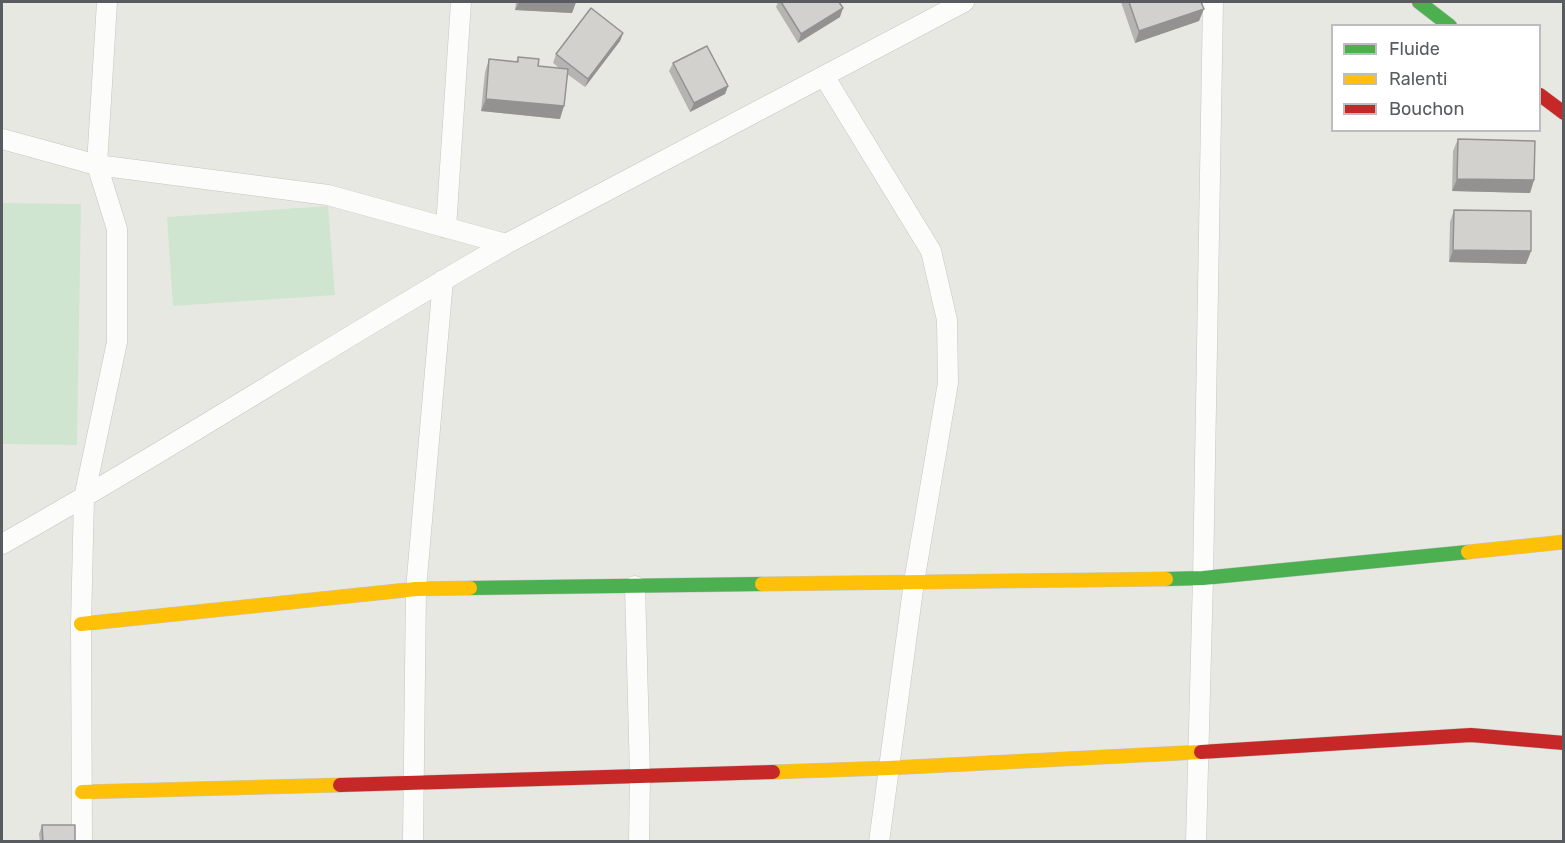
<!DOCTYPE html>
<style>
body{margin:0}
#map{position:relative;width:1565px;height:843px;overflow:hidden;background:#e8e8e3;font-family:Rubik,sans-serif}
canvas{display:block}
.frame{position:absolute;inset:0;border:3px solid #585b60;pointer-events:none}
.legend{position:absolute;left:1331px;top:24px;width:210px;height:108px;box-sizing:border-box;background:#fff;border:2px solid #bcbdbf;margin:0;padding:8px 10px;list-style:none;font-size:18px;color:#585b60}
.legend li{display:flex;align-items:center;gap:12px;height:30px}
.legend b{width:30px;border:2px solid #bcbdbf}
</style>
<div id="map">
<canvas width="1565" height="843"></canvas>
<div class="frame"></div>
<ul class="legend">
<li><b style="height:8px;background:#4caf50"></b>Fluide</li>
<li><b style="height:8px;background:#ffc107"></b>Ralenti</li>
<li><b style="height:8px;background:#c62828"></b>Bouchon</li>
</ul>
</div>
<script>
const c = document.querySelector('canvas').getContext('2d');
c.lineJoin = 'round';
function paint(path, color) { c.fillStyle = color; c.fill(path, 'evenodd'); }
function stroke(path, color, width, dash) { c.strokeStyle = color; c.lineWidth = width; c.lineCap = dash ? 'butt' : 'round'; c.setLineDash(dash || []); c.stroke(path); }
paint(new Path2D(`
 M 2,203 L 81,204 L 77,445 L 2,444 Z
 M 328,206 L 335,295 L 173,306 L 167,217 Z`), '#d0e5cf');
const street = new Path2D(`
 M 824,76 L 931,251 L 947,320 L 948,383 L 914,582 L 879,842
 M 2,139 L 97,165 L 328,195 L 506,244
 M 446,228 L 461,2
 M 2,544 C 172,449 336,341 506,244 L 964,2
 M 635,586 L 640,776 L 639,842
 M 82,842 L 81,624 L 84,498 L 117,342 L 117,229 L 97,165 L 107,2
 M 413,842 L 416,589 L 443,280
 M 1196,842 L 1203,578 L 1213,2`);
const fast = new Path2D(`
 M 1419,2 L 1450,26
 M 1166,579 L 1203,578 L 1468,552
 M 470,588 L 762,584`);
const slow = new Path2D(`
 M 1468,552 L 1564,542
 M 762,584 L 1166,579
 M 81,624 L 416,589 L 470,588
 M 773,772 L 889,768 L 1201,752
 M 82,792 L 340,785`);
const jam = new Path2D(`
 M 1540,95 L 1564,113
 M 1201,752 L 1471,735 L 1564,743
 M 340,785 L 773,772`);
stroke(street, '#c4c5c3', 21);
stroke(fast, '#c5c5c4', 15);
stroke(slow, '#c5c5c4', 15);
stroke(jam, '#c5c5c4', 15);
stroke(street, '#fcfcfb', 20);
stroke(fast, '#4caf50', 14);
stroke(slow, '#ffc107', 14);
stroke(jam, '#c62828', 14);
paint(new Path2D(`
 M 516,2 L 576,2 L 572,13 L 515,10 Z
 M 778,2 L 839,2 L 840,17 L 798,43 L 776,7 Z
 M 1121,2 L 1201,2 L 1199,21 L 1135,43 Z
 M 623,33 L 620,41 L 585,87 L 567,74 L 560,119 L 481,111 L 485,72 L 489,59 L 516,62 L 518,57 L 538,66 L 559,68 L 553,63 L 556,54 Z
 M 673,63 L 728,86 L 725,94 L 690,112 L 669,71 Z
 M 1458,139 L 1534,180 L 1530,193 L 1452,191 L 1453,151 Z
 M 1454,210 L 1531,251 L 1526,264 L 1449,262 L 1450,222 Z
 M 42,825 L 75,842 L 40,842 L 39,834 Z`), '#b5b4b1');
paint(new Path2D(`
 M 519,2 L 576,2 L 572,13 L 515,10 Z
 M 843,8 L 840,17 L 798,43 L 801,34 Z
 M 1204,9 L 1199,21 L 1135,43 L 1139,31 Z
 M 623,33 L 620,41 L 585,87 L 588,79 Z
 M 728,86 L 725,94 L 690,112 L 694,103 Z
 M 486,99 L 564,106 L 560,119 L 481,111 Z
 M 1457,179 L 1534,180 L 1530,193 L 1452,191 Z
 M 1453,250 L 1531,251 L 1526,264 L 1449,262 Z`), '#939290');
const building = new Path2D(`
 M 781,2 L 839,2 L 843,8 L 801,34 Z
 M 1129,2 L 1201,2 L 1204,9 L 1139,31 Z
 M 591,8 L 623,33 L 588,79 L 556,54 Z
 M 707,46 L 728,86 L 694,103 L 673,63 Z
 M 518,57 L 539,59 L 538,66 L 568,69 L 564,106 L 486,99 L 489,59 L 518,62 Z
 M 1458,139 L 1535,141 L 1534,180 L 1457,179 Z
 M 1454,210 L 1531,211 L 1531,251 L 1453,250 Z
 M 42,825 L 75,825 L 75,842 L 43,842 Z`);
paint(building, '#d2d1ce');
stroke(building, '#939290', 1.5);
</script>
